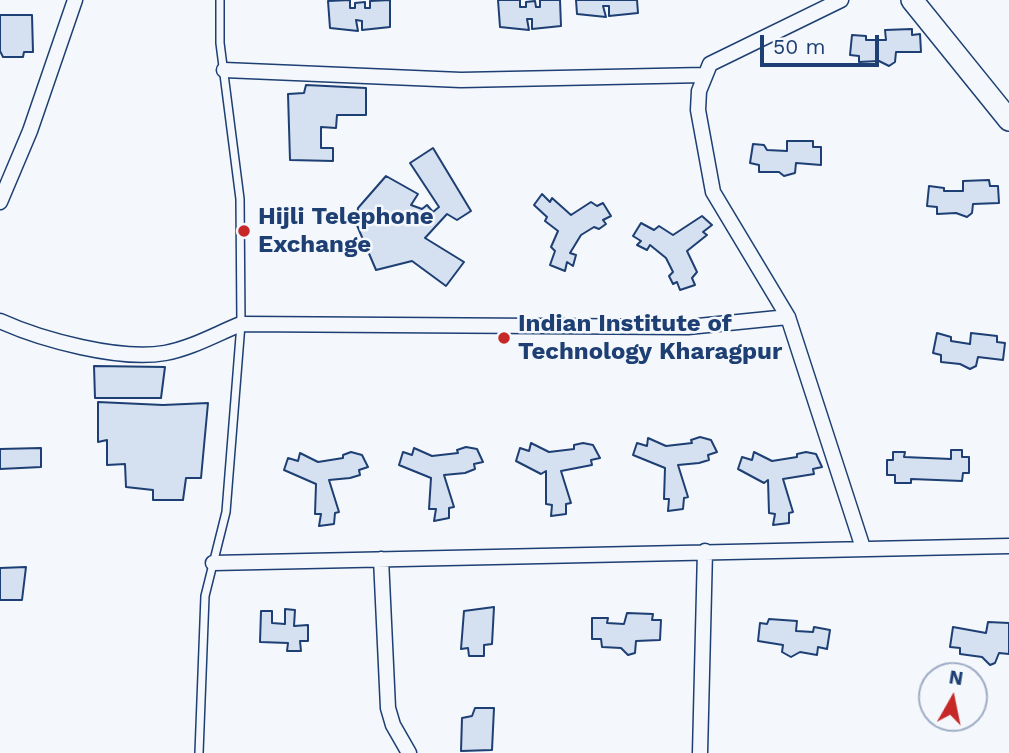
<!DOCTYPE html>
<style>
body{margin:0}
#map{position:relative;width:1009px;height:753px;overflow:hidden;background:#f4f7fb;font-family:"Work Sans",sans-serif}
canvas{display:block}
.north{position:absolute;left:918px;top:662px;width:70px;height:70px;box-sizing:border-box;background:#f4f7fb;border:2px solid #9eadc5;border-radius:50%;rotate:9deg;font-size:19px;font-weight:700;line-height:28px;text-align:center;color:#1d3f73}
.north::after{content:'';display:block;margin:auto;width:24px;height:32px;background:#c62828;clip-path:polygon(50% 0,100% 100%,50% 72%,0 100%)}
.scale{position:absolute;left:760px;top:35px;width:119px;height:32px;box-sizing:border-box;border:4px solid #1d3f73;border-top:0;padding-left:9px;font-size:21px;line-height:24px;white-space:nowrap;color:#1d3f73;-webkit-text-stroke:5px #f4f7fb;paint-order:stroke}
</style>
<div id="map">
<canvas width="1009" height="753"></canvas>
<div class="north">N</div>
<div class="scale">50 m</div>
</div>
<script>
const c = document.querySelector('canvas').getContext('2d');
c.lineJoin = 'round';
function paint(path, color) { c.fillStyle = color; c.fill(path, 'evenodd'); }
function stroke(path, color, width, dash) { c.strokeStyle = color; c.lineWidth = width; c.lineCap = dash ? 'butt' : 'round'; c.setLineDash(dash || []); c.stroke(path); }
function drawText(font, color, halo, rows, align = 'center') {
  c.font = font + ' "Work Sans",sans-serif'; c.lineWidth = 5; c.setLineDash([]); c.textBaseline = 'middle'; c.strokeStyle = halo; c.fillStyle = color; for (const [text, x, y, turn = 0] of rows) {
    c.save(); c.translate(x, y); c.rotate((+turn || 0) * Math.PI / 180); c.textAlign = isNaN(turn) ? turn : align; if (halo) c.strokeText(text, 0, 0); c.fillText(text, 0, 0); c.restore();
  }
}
const building = new Path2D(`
 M 350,0 L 350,8 L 355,8 L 355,3 L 365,2 L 365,8 L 370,8 L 370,1 L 390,0 L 390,27 L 362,30 L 362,21 L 356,20 L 358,31 L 330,28 L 328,1 Z
 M 498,0 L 520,0 L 520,7 L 526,7 L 526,2 L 535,1 L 536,7 L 540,7 L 540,0 L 560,0 L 561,26 L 532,29 L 532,19 L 527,19 L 529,30 L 500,27 Z
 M 576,0 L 637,0 L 638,13 L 609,16 L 609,6 L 603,6 L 606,17 L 577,14 Z
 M 0,15 L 32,15 L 33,52 L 24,52 L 23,57 L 3,57 L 0,51 Z
 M 912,29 L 912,35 L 920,34 L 921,52 L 896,52 L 895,62 L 889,66 L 879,61 L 859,62 L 859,56 L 850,55 L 852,35 L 866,36 L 866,40 L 886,40 L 885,30 Z
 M 306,85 L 366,88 L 366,115 L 337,115 L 336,128 L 321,127 L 321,148 L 333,148 L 333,161 L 290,160 L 288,94 L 304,93 Z
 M 787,141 L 813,141 L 813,147 L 821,147 L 821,165 L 796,163 L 795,173 L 784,176 L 779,172 L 759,172 L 759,165 L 750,163 L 753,144 L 764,145 L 767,150 L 787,151 Z
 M 433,148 L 471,211 L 457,220 L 447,214 L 425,238 L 464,262 L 446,286 L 412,261 L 376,270 L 356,223 L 358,208 L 386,176 L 418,194 L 411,205 L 422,209 L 427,205 L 433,212 L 439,207 L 410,163 Z
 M 989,180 L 990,186 L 998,186 L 999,203 L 973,204 L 972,213 L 967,217 L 956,213 L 937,214 L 937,207 L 927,206 L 929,186 L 944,188 L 944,191 L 963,191 L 963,181 Z
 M 542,194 L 550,202 L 552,198 L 571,215 L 591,202 L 597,206 L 603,203 L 611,216 L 603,220 L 606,224 L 599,229 L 594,227 L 581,235 L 570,253 L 576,255 L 573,266 L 567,262 L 565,271 L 550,265 L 555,251 L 551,247 L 558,231 L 545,221 L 547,217 L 534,205 Z
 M 702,216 L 712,225 L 703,232 L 707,235 L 687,251 L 697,272 L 692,278 L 695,285 L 680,290 L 677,282 L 673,284 L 669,276 L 673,272 L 666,258 L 650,245 L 647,250 L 637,245 L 641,241 L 633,236 L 641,223 L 654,230 L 659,226 L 673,235 Z
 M 937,333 L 951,337 L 951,341 L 970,344 L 971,333 L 997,336 L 997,342 L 1005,343 L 1003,360 L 978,357 L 976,366 L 970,369 L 960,364 L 941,362 L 941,355 L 933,353 Z
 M 94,366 L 165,367 L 161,398 L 95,398 Z
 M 98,402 L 163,405 L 208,403 L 201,478 L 186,478 L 183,500 L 153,500 L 153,490 L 126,487 L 125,464 L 107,465 L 107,440 L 98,442 Z
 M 700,437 L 711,440 L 717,452 L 708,455 L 709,460 L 699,463 L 678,465 L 688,497 L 684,498 L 683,509 L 668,511 L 669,499 L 664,499 L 665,468 L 633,455 L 637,443 L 647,446 L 648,438 L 666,446 L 692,443 L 691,440 Z
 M 531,443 L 549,452 L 574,449 L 574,445 L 583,443 L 593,445 L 600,458 L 591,460 L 592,465 L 561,471 L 571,503 L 566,504 L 566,514 L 551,516 L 552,505 L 546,504 L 546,471 L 541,474 L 516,461 L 520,448 L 529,451 Z
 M 466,447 L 477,449 L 483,462 L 474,464 L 475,469 L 465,473 L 444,475 L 454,507 L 449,508 L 449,518 L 434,521 L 436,509 L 429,509 L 431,478 L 399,465 L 403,452 L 412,455 L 414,448 L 432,456 L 458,453 L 457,450 Z
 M 41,448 L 41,467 L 0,469 L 0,449 Z
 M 951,450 L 962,450 L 962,457 L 969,457 L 969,473 L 963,473 L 962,481 L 911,479 L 911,483 L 895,483 L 895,475 L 887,475 L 887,460 L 893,460 L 893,452 L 905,452 L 904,457 L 951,459 Z
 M 351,452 L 362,455 L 368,467 L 359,470 L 360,475 L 350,478 L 329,480 L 339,512 L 335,513 L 334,524 L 319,526 L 321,514 L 315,514 L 316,484 L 284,470 L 288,458 L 298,461 L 300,453 L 318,462 L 343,458 L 343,455 Z
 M 754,452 L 772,461 L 797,457 L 797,454 L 806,452 L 816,454 L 822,467 L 813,469 L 814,474 L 783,479 L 793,512 L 789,513 L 789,523 L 773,525 L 775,514 L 769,513 L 768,480 L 764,483 L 738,469 L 742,457 L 752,460 Z
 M 26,567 L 22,600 L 0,600 L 0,568 Z
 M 494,607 L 492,644 L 484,645 L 484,656 L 469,656 L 468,648 L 461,649 L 464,611 Z
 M 285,609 L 295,610 L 294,626 L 308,625 L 308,641 L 300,641 L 301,651 L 287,651 L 288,643 L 260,642 L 261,611 L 272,611 L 272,623 L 285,624 Z
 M 627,613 L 653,614 L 652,620 L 661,620 L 660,640 L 636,641 L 635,653 L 628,655 L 621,648 L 602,647 L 601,639 L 592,639 L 592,618 L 608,618 L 607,623 L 624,624 Z
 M 769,619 L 797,621 L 796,631 L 813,632 L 814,627 L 830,630 L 827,649 L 818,647 L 817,655 L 800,652 L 791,657 L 782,652 L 783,645 L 758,641 L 760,623 L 767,624 Z
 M 988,622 L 1009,623 L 1009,654 L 999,653 L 995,663 L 990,665 L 982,657 L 960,654 L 960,648 L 950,647 L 953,627 L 986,633 Z
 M 475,708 L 494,708 L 492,750 L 461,751 L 462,718 L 472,716 Z`);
paint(building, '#d5e0f0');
stroke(building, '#1d3f73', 2);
const lane = new Path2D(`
 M 199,753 L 205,596 L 226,512 L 241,324 L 240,199 L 220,43 L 220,0`);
const street = new Path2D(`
 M 841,0 L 710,64 L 699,91 L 698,110 L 713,192 L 788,317 L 863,548
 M 224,70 L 461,80 L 704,75
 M 0,202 L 30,131 L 75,0
 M 0,321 C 42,340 120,361 165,353 C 192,348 216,334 241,324 L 688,327 L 788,317
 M 381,559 L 388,708 L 393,725 L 409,753
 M 213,563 L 1009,546
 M 700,753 L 705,551`);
const secondary = new Path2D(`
 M 912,0 L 1009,120`);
stroke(lane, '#1d3f73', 10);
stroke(street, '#1d3f73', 17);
stroke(secondary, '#1d3f73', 24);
stroke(lane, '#f4f7fb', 7);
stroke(street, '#f4f7fb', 14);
stroke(secondary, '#f4f7fb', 21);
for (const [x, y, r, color] of [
 [244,231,7,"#c62828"],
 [504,338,7,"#c62828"]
]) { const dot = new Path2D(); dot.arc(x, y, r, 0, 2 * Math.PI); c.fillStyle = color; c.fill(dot); stroke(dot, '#f4f7fb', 2.5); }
drawText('bold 24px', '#1d3f73', '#f4f7fb', [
 ["Hijli Telephone",258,217],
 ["Exchange",258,245],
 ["Indian Institute of",518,324],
 ["Technology Kharagpur",518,352]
], 'left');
</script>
